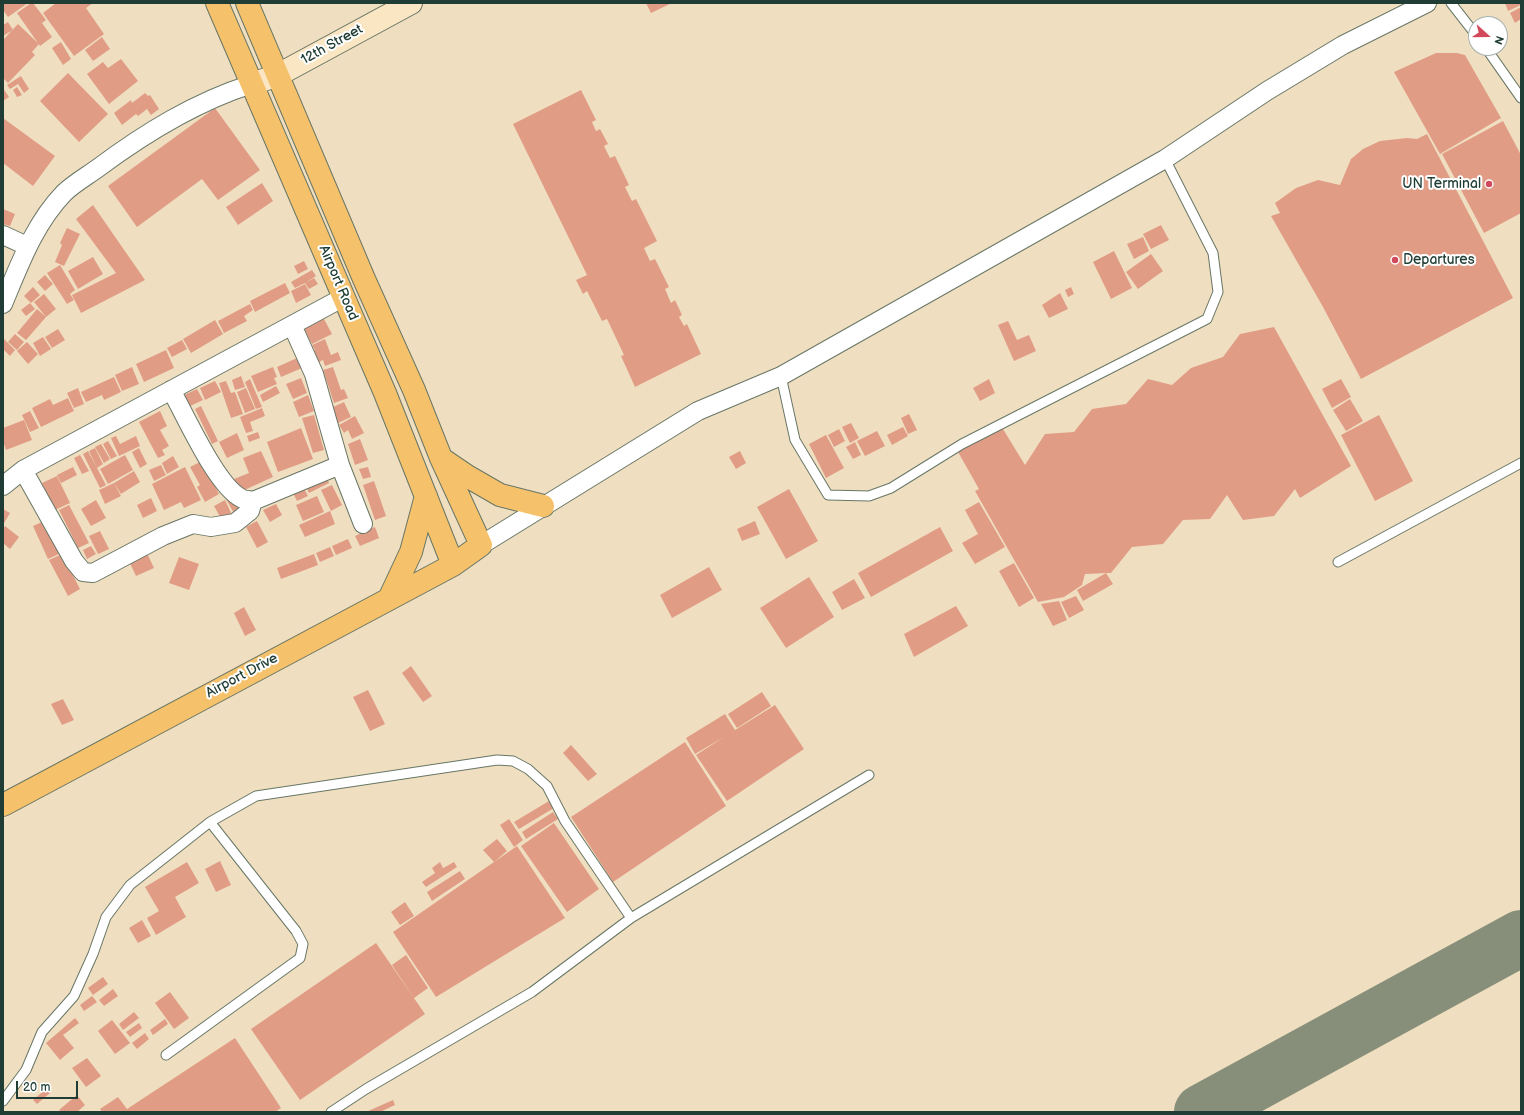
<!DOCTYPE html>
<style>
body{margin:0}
#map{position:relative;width:1524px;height:1115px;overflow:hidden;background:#efdfc0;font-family:"Balsamiq Sans",sans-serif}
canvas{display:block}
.frame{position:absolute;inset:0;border:4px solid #1f3d34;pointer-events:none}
.north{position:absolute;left:1468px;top:16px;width:40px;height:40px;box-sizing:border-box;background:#fff;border:1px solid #a5b1ae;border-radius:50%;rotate:111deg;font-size:11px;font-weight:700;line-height:16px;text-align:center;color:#1f3d34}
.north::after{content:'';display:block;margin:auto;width:14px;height:18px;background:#d1495b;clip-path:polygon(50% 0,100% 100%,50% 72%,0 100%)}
.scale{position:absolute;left:16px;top:1081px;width:62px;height:18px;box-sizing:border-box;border:2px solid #1f3d34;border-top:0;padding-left:5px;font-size:12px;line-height:14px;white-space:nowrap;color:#1f3d34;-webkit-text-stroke:3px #fff;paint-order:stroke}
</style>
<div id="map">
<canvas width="1524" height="1115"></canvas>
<div class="frame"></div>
<div class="north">N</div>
<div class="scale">20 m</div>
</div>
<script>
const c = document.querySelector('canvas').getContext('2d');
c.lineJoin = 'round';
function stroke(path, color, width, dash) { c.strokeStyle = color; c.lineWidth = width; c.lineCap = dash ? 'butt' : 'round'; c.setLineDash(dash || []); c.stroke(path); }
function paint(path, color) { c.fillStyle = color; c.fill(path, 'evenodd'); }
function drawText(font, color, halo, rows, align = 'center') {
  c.font = font + ' "Balsamiq Sans",sans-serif'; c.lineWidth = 4; c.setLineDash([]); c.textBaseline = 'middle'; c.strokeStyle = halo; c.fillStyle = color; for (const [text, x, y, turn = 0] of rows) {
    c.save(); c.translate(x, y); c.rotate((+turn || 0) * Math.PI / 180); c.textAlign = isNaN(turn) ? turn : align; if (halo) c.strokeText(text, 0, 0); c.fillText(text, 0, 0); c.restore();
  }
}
stroke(new Path2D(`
 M 1202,1112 L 1521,938`), '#878e7a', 56);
paint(new Path2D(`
 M 3,3 L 28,3 L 8,17 L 3,10 Z
 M 31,3 L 33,3 L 46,20 L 42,23 L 52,37 L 40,46 L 17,13 Z
 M 56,3 L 93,3 L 86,8 L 104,34 L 74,56 L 43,13 Z
 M 646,3 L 672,3 L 651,13 Z
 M 1505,3 L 1521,3 L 1521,5 L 1508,11 Z
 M 1521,7 L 1521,19 L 1515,23 L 1510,13 Z
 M 8,22 L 13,30 L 3,36 L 3,25 Z
 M 18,24 L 39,44 L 32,52 L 35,55 L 8,83 L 3,78 L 3,40 Z
 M 102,37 L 110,49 L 93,61 L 85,50 Z
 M 61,42 L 71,59 L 63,65 L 52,48 Z
 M 1436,53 L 1457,53 L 1465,55 L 1501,118 L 1440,154 L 1394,72 Z
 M 121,59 L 138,81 L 109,104 L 87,74 L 103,62 L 108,68 Z
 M 68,73 L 108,114 L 79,142 L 40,101 Z
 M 21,76 L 29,89 L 24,93 L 18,84 L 10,89 L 7,85 Z
 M 17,87 L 22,95 L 17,97 L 13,90 Z
 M 3,88 L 9,97 L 3,101 Z
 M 581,90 L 596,120 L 592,122 L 596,131 L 600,129 L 608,144 L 604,146 L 610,158 L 615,156 L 629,185 L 625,187 L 632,201 L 636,199 L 657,241 L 644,248 L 650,261 L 655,259 L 669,287 L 665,289 L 671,303 L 675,300 L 682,315 L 679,317 L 684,326 L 687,324 L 701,354 L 635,387 L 621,356 L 624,355 L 607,319 L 602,321 L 587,291 L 583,294 L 576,280 L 587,275 L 513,124 Z
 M 145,93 L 148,96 L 150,95 L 159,109 L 151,115 L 147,109 L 138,116 L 136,114 L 122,125 L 114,113 L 131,100 L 132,103 Z
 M 215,108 L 260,170 L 218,200 L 202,179 L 137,227 L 108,186 Z
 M 3,118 L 55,156 L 33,186 L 3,163 Z
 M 1503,121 L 1521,155 L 1521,213 L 1484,233 L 1442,154 Z
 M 1427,134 L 1513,298 L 1361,379 L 1323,307 L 1271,216 L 1280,213 L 1275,203 L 1296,188 L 1318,180 L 1340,185 L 1351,159 L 1363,149 L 1380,141 L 1407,138 L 1417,139 Z
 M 262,183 L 273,201 L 238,225 L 226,207 Z
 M 93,205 L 145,280 L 81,313 L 72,295 L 116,273 L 76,219 Z
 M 3,209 L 15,214 L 10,226 L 3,224 Z
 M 1161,225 L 1169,240 L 1151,249 L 1143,234 Z
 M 67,228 L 80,234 L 64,266 L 55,262 L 62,245 L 60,243 Z
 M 1143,237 L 1149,251 L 1134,259 L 1127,244 Z
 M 1114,251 L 1132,288 L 1111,299 L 1093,262 Z
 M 1151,254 L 1163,271 L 1138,289 L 1126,272 Z
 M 93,257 L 103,274 L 78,289 L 68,271 Z
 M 304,261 L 308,269 L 298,274 L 294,266 Z
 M 60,265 L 75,290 L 70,294 L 74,300 L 67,304 L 47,273 Z
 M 312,270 L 316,276 L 305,283 L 304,281 L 305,283 L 295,288 L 291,282 Z
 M 45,275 L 53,284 L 45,291 L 37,282 Z
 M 314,278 L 318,284 L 309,289 L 305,283 Z
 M 285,283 L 290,293 L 255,312 L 250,301 Z
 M 305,284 L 311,295 L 296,303 L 291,291 Z
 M 33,287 L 40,295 L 31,303 L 24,296 Z
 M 1071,287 L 1074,294 L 1068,297 L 1065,290 Z
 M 1060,293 L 1068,309 L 1049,318 L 1042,305 Z
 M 44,294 L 56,309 L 46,317 L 34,302 Z
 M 30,303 L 35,309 L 26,316 L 21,310 Z
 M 250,304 L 253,310 L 244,316 L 247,321 L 224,333 L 218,321 Z
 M 37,309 L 46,317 L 26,340 L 17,333 Z
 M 324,319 L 332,334 L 312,344 L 304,329 Z
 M 215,320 L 223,334 L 191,353 L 183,339 Z
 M 1008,321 L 1017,340 L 1029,335 L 1036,351 L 1014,361 L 998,325 Z
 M 1274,327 L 1351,466 L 1300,498 L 1295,489 L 1274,516 L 1243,520 L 1227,495 L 1210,519 L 1183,520 L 1163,544 L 1132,547 L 1111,573 L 1106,573 L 1113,584 L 1083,601 L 1077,590 L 1106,573 L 1085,574 L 1082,585 L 1064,597 L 1038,602 L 975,491 L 979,489 L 958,452 L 964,447 L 1003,429 L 1025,465 L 1045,434 L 1074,432 L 1092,409 L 1126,404 L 1148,379 L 1172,385 L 1191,368 L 1223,357 L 1240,334 Z
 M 58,329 L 65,340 L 52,348 L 45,337 Z
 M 15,334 L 24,342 L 17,350 L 8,342 Z
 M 43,337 L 51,349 L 40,356 L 33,343 Z
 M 3,338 L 15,350 L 10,356 L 3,349 Z
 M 325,339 L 331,355 L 338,352 L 341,360 L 325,366 L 323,360 L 317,363 L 312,351 L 315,350 L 312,345 Z
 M 182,340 L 187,349 L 172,357 L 167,348 Z
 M 27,342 L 38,354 L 28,364 L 17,351 Z
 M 166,350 L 174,368 L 144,382 L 136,364 Z
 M 297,358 L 302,368 L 281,377 L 277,367 Z
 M 132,367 L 139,384 L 122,391 L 115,375 Z
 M 273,367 L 277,377 L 274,378 L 277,384 L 258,392 L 251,376 Z
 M 333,367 L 341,390 L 344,389 L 348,398 L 334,403 L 323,370 Z
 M 241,376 L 245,387 L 235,390 L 232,380 Z
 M 114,377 L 121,392 L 104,400 L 102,395 L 86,402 L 81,392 Z
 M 301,378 L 307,393 L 293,399 L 286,384 Z
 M 250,379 L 262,407 L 256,409 L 245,382 Z
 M 989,379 L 995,393 L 980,401 L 973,388 Z
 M 1341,379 L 1351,397 L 1332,408 L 1322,389 Z
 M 215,381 L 221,392 L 205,400 L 200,388 Z
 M 226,381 L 231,393 L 235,392 L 243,414 L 231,418 L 219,383 Z
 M 276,386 L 280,393 L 263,402 L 260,395 Z
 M 78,388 L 84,404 L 74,408 L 67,393 Z
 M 246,388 L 255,409 L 245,413 L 237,392 Z
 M 197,389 L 203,400 L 186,408 L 180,397 Z
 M 308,395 L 314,411 L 299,417 L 293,402 Z
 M 68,398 L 74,411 L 41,427 L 32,408 L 50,399 L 53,405 Z
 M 1350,399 L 1363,421 L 1346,431 L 1333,410 Z
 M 344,402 L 351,417 L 338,423 L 331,408 Z
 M 201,406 L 218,441 L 212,444 L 195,409 Z
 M 262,408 L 265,416 L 250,422 L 253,431 L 246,433 L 240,417 Z
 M 30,411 L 39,428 L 30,432 L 22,415 Z
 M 160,411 L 167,426 L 160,430 L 169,446 L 162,450 L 165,455 L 158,458 L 139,422 Z
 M 909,414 L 917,430 L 908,434 L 901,418 Z
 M 314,415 L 324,450 L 313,453 L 302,418 Z
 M 1379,415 L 1413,481 L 1375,501 L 1341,435 Z
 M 355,416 L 364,433 L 352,439 L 348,430 L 344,433 L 339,425 Z
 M 24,420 L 32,440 L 6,450 L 3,441 L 3,428 Z
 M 851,423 L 859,438 L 850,443 L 842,427 Z
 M 903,427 L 908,436 L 892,445 L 887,435 Z
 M 301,428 L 313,459 L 278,472 L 267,442 Z
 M 839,429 L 845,441 L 834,447 L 828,435 Z
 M 877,431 L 885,446 L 865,456 L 857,441 Z
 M 258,432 L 260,438 L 249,442 L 247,436 Z
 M 237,433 L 244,450 L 227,458 L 219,442 Z
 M 826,435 L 844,468 L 826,478 L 809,444 Z
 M 116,436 L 120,444 L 136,436 L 140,446 L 119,456 L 111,438 Z
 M 360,439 L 368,460 L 355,465 L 348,444 Z
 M 108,441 L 117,456 L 111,459 L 103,444 Z
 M 855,442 L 861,455 L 853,459 L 846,447 Z
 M 101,444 L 110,459 L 104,463 L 95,447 Z
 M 95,448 L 103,464 L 97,468 L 89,451 Z
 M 139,448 L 147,464 L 140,468 L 132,452 Z
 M 88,451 L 106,485 L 100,488 L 83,454 Z
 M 261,451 L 273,477 L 240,492 L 234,479 L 249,473 L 243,458 Z
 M 740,451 L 746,463 L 736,469 L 729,457 Z
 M 80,455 L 89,471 L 82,474 L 74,458 Z
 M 125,455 L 133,470 L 108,484 L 100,469 Z
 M 173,456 L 179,467 L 167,474 L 162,463 Z
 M 202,461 L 219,494 L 205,502 L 197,487 L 200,485 L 190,467 Z
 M 161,465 L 166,475 L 154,481 L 149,470 Z
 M 73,467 L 77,475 L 61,483 L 57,475 Z
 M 185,467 L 201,500 L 184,508 L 181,502 L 164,510 L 152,484 Z
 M 368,467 L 371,477 L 363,479 L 359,469 Z
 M 134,471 L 140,482 L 121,494 L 114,483 Z
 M 325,473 L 329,483 L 309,493 L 304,483 Z
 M 57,476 L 70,503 L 55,510 L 42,483 Z
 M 374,481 L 386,516 L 375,520 L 363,485 Z
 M 114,483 L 121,496 L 105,504 L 99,490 Z
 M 302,485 L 308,496 L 297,501 L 292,491 Z
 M 332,485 L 342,505 L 331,511 L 321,490 Z
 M 789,489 L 818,541 L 786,559 L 757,507 Z
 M 233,495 L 243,512 L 236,517 L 226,499 Z
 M 317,496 L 324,512 L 303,521 L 296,505 Z
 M 151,498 L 157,511 L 143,518 L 137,505 Z
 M 96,500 L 106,518 L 91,526 L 81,509 Z
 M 225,500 L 233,517 L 223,522 L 214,506 Z
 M 979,502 L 1005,547 L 975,564 L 962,543 L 978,534 L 965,510 Z
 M 276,504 L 282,515 L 270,522 L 263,510 Z
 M 69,505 L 89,543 L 78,548 L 59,510 Z
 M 3,509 L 10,513 L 3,525 Z
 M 330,511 L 335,524 L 305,537 L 299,525 Z
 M 44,521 L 59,554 L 48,559 L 33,526 Z
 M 257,521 L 268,542 L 257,548 L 246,527 Z
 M 755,521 L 760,534 L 742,541 L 737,529 Z
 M 5,526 L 19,537 L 10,549 L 3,543 L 3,529 Z
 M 375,527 L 379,538 L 360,546 L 355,536 Z
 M 940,527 L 953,551 L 871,597 L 858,573 Z
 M 100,531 L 109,549 L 98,554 L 89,536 Z
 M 348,539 L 352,548 L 336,555 L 332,546 Z
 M 91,546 L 96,554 L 87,559 L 83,550 Z
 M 330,547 L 334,556 L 320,562 L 316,553 Z
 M 146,551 L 154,568 L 136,576 L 128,559 Z
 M 62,554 L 80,589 L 68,596 L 49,560 Z
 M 314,554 L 318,565 L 281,579 L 277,568 Z
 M 179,557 L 199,564 L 189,590 L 169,583 Z
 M 1014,563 L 1034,598 L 1019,607 L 999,571 Z
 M 709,567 L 722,590 L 672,618 L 660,595 Z
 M 809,577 L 834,617 L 786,648 L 760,608 Z
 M 854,579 L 865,598 L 842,610 L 832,592 Z
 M 1076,596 L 1084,610 L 1069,618 L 1061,602 Z
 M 1059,601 L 1067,620 L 1053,626 L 1041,604 Z
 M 956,606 L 968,626 L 914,657 L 904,634 Z
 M 244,607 L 256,630 L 245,636 L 234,613 Z
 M 411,666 L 432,696 L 423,702 L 402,673 Z
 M 368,690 L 385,724 L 370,731 L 353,697 Z
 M 762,692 L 771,706 L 737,728 L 728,714 Z
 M 63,699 L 74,720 L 62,725 L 51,704 Z
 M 775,705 L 804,749 L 727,801 L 696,755 L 724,737 L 695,754 L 686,738 L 725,714 L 735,730 Z
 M 685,742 L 726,806 L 613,882 L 571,817 Z
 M 571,745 L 597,774 L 588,781 L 563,753 Z
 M 549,801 L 554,808 L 519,829 L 514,822 Z
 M 553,812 L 558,819 L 526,839 L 522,832 Z
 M 509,819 L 523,840 L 514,847 L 500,825 Z
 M 554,823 L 599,889 L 567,912 L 521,846 Z
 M 497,839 L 507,851 L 494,862 L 483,850 Z
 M 517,846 L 565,918 L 436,997 L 393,932 Z
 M 220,861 L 231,885 L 216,892 L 205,869 Z
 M 187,862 L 199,883 L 175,897 L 186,917 L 156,935 L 147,918 L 159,911 L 145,887 Z
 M 440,862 L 443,868 L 438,871 L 454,862 L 457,867 L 426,887 L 422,882 L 435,873 L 432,868 Z
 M 460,871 L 465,879 L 432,901 L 427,892 Z
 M 405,902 L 414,916 L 400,925 L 391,912 Z
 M 142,920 L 151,936 L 138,943 L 129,928 Z
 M 376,943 L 425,1014 L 300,1100 L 251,1029 Z
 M 406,955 L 428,988 L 414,998 L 392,965 Z
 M 103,977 L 108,984 L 93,995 L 88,988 Z
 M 113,989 L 118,996 L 104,1006 L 99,1000 Z
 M 170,992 L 189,1018 L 174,1029 L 155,1003 Z
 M 92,996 L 97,1002 L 84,1011 L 80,1005 Z
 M 134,1012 L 139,1018 L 123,1030 L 119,1024 Z
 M 75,1018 L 79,1023 L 63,1035 L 74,1048 L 60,1060 L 46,1043 Z
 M 165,1019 L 168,1024 L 153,1035 L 150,1030 Z
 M 112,1020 L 130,1043 L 115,1054 L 98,1031 Z
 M 139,1023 L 142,1028 L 130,1037 L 126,1032 Z
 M 145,1033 L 149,1039 L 137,1049 L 132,1043 Z
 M 235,1038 L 281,1108 L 275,1112 L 102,1112 L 100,1109 L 118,1097 L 127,1109 Z
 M 87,1058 L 101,1076 L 86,1087 L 72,1068 Z
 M 46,1089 L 50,1093 L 37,1104 L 33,1100 Z
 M 77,1095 L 85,1105 L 77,1112 L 61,1112 L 59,1110 Z
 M 393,1100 L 395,1105 L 380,1112 L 366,1112 Z`), '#e19c86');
const lane = new Path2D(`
 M 1451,3 L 1476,35
 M 1486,48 L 1521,98
 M 781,376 L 795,440 L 828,495 L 869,496 L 891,488 L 962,444 L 1207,319 L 1218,292 L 1213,253 L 1165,159
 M 1338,562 L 1521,463
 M 166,1055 L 300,958 L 303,944 L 296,931 L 210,822
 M 3,1101 L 26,1070 L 42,1032 L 74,996 L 93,954 L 106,917 L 130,885 L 210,822 L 256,796 L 497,760 L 513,761 L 528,769 L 547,786 L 565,821 L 631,918
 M 331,1112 L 366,1089 L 532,992 L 631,918 L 869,775`);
const street = new Path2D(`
 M 3,235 L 27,246
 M 3,304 C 19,266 34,224 64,193 C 73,184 87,176 98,168 C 145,133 195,102 252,84
 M 292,325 L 314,374 L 340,465 L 363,524
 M 171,390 C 186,416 216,485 241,498 C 244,500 249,500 253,501
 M 23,470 L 74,561 L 83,572 L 93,573 L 163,536 L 193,524 L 211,527 L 235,523 L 250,511 L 253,501 L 340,465
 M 3,486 L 23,470 L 344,297
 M 481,545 L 698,411 L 781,376 L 1165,159 L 1267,91 L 1343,45 L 1427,3`);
const secondary = new Path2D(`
 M 252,84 L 278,75 L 411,3`);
const primary = new Path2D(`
 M 217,3 L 385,393 L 453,565
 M 442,459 L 467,476 L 500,495 L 543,506
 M 390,597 L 411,552 L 426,496
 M 3,805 L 453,565 L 481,545 L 441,458 L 414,390 L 364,279 L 247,3`);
stroke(lane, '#687665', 11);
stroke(street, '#687665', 20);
stroke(secondary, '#687665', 24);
stroke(primary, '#687665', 24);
stroke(lane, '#fff', 9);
stroke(street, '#fff', 18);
stroke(secondary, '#fbe6c4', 22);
stroke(primary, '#f5c16b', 22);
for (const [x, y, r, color] of [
 [1489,184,4,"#d1495b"],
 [1395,260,4,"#d1495b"]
]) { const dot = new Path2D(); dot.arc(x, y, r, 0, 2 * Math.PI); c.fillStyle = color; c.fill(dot); stroke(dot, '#fff', 1.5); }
drawText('14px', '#1f3d34', '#fff', [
 ["12th Street",332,45,-29],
 ["Airport Road",338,283,67],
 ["Airport Drive",242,676,-28]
]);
drawText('14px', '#1f3d34', '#fff', [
 ["UN Terminal",1481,184],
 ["Departures",1403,260,"left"]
], 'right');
</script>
